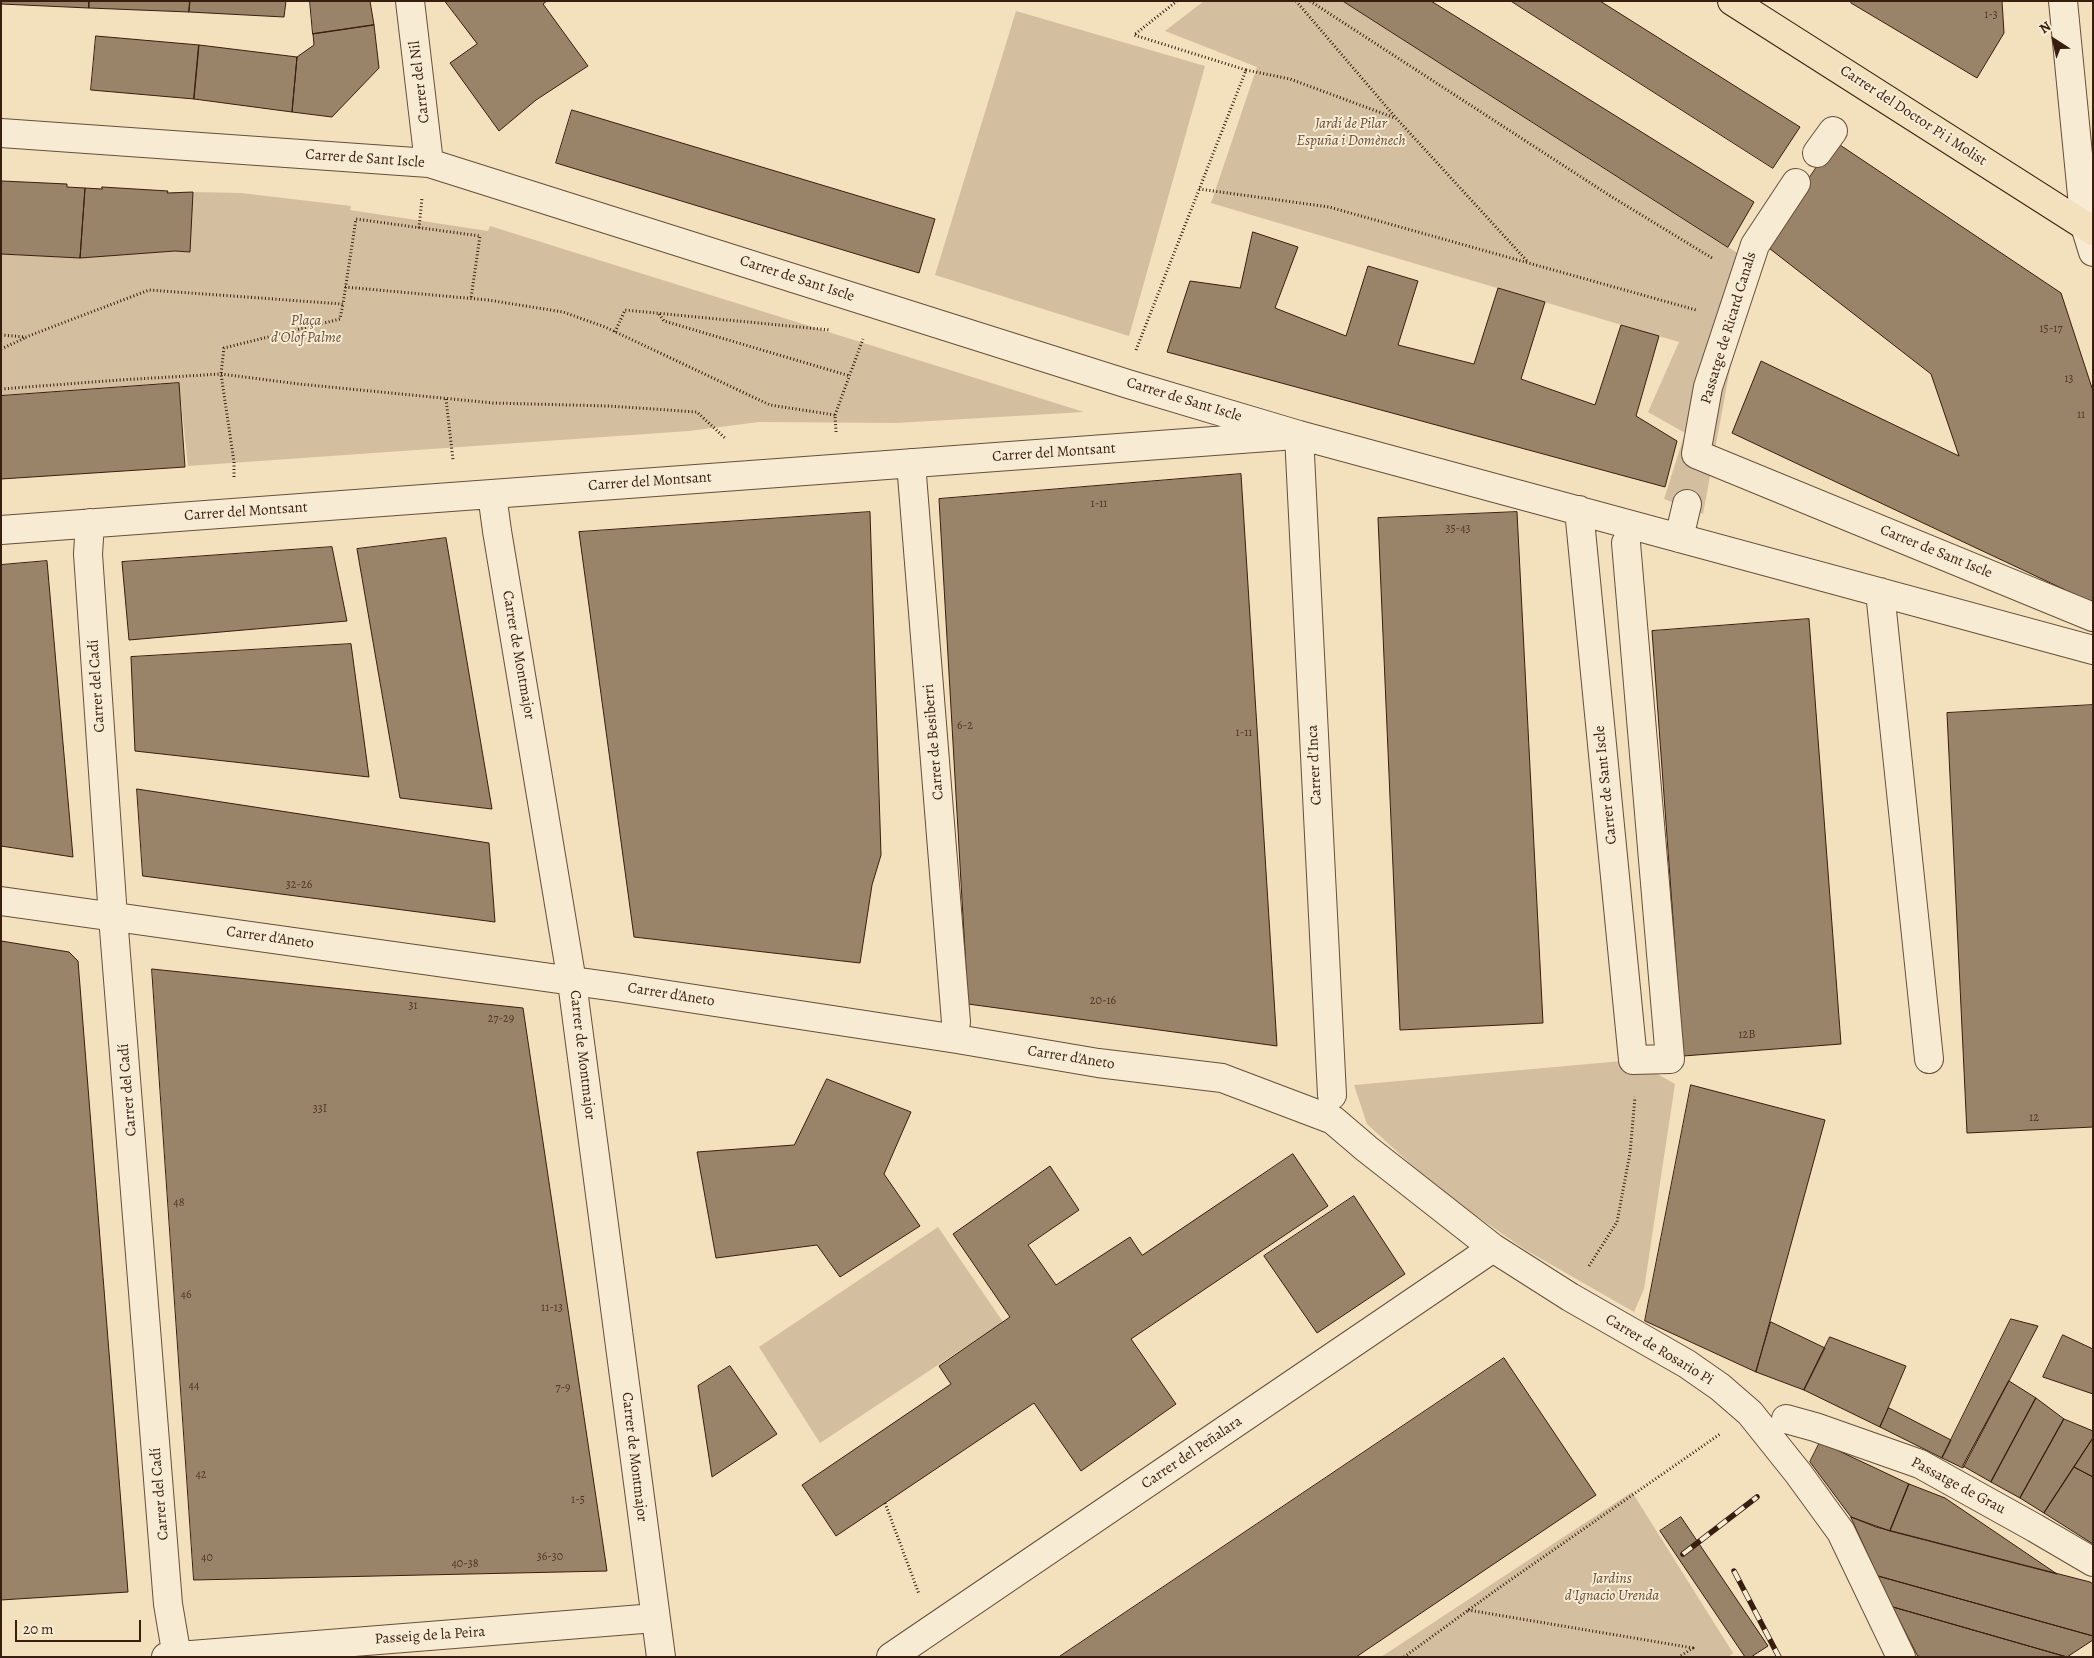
<!DOCTYPE html>
<meta charset="utf-8">
<style>
body{margin:0}
#map{position:relative;width:2094px;height:1658px;overflow:hidden;background:#f3e0bc;font-family:Alegreya,serif}
canvas{display:block}
.frame{position:absolute;inset:0;border:2px solid #381e0f;pointer-events:none}
.north{position:absolute;left:2029px;top:15px;width:50px;height:50px;-webkit-text-stroke:4px #f7ebd3;paint-order:stroke;rotate:325deg;font-size:14px;font-weight:700;line-height:20px;text-align:center;color:#381e0f}
.north::after{content:'';display:block;margin:auto;width:18px;height:22px;background:#381e0f;clip-path:polygon(50% 0,100% 100%,50% 72%,0 100%)}
.scale{position:absolute;left:15px;top:1620px;width:126px;height:22px;box-sizing:border-box;border:2px solid #381e0f;border-top:0;padding-left:6px;font-size:15px;line-height:18px;white-space:nowrap;color:#381e0f;-webkit-text-stroke:4px #f7ebd3;paint-order:stroke}
</style>
<div id="map">
<canvas width="2094" height="1658"></canvas>
<div class="frame"></div>
<div class="north">N</div>
<div class="scale">20 m</div>
</div>
<script>
const c = document.querySelector('canvas').getContext('2d');
c.lineJoin = 'round';
function paint(path, color) { c.fillStyle = color; c.fill(path, 'evenodd'); }
function stroke(path, color, width, dash) { c.strokeStyle = color; c.lineWidth = width; c.lineCap = dash ? 'butt' : 'round'; c.setLineDash(dash || []); c.stroke(path); }
function drawText(font, color, halo, rows, align = 'center') {
  c.font = font + ' Alegreya,serif'; c.lineWidth = 4; c.setLineDash([]); c.textBaseline = 'middle'; c.strokeStyle = halo; c.fillStyle = color; for (const [text, x, y, turn = 0] of rows) {
    c.save(); c.translate(x, y); c.rotate((+turn || 0) * Math.PI / 180); c.textAlign = isNaN(turn) ? turn : align; if (halo) c.strokeText(text, 0, 0); c.fillText(text, 0, 0); c.restore();
  }
}
paint(new Path2D(`
 M 1204,1 L 1343,1 L 1750,261 L 1703,514 L 1664,499 L 1685,433 L 1648,412 L 1679,342 L 1211,203 L 1257,67 L 1165,31 Z
 M 1016,11 L 1205,66 L 1129,336 L 935,275 Z
 M 193,192 L 241,193 L 351,206 L 350,210 L 488,231 L 490,226 L 1084,412 L 896,423 L 759,422 L 689,431 L 188,466 L 179,383 L 1,396 L 1,254 L 80,258 L 175,251 L 189,252 Z
 M 1633,1060 L 1675,1084 L 1644,1289 L 1634,1312 L 1524,1249 L 1426,1181 L 1428,1180 L 1367,1124 L 1354,1085 Z
 M 938,1227 L 1003,1322 L 820,1443 L 759,1347 Z
 M 1632,1492 L 1733,1653 L 1728,1657 L 1381,1657 Z`), '#d3bf9f');
const building = new Path2D(`
 M 1,1 L 89,1 L 89,8 L 1,4 Z
 M 89,1 L 190,1 L 189,12 L 89,8 Z
 M 190,1 L 286,1 L 284,17 L 189,12 Z
 M 310,1 L 370,1 L 374,25 L 313,34 Z
 M 445,1 L 547,1 L 543,4 L 588,66 L 536,100 L 499,131 L 450,63 L 477,44 Z
 M 1343,1 L 1431,1 L 1754,202 L 1728,247 Z
 M 1511,1 L 1600,1 L 1800,127 L 1773,168 Z
 M 1852,1 L 2002,1 L 2004,33 L 1977,78 L 1851,3 Z
 M 374,25 L 379,68 L 332,117 L 292,112 L 297,57 L 314,45 L 313,34 Z
 M 96,36 L 199,45 L 194,99 L 91,90 Z
 M 199,45 L 297,57 L 292,112 L 194,99 Z
 M 572,110 L 935,219 L 919,273 L 556,163 Z
 M 1834,141 L 2061,293 L 2093,391 L 2093,603 L 1732,433 L 1761,361 L 1959,456 L 1931,374 L 1765,245 Z
 M 2,181 L 67,184 L 67,187 L 85,188 L 80,258 L 1,254 Z
 M 102,187 L 168,191 L 167,193 L 193,192 L 190,252 L 175,251 L 80,258 L 85,188 L 102,189 Z
 M 1253,232 L 1298,247 L 1275,308 L 1346,336 L 1368,266 L 1418,281 L 1398,345 L 1474,364 L 1498,288 L 1545,302 L 1521,379 L 1595,405 L 1621,325 L 1659,336 L 1636,416 L 1677,441 L 1665,487 L 1167,352 L 1190,281 L 1240,288 Z
 M 179,383 L 185,467 L 1,479 L 1,396 Z
 M 1241,474 L 1277,1046 L 968,1004 L 939,499 Z
 M 870,512 L 881,855 L 872,885 L 860,963 L 634,937 L 579,532 Z
 M 1517,512 L 1543,1023 L 1400,1030 L 1378,518 Z
 M 446,538 L 492,809 L 400,798 L 357,549 Z
 M 332,547 L 347,621 L 129,640 L 122,562 Z
 M 47,561 L 73,857 L 1,846 L 1,565 Z
 M 1809,619 L 1841,1044 L 1683,1056 L 1652,631 Z
 M 351,644 L 369,777 L 135,751 L 131,657 Z
 M 2093,705 L 2093,1127 L 1967,1133 L 1947,713 Z
 M 137,789 L 489,843 L 495,922 L 143,876 Z
 M 1,941 L 69,952 L 78,961 L 128,1592 L 1,1600 Z
 M 152,969 L 523,1008 L 607,1571 L 194,1580 Z
 M 827,1079 L 911,1112 L 884,1174 L 920,1226 L 840,1277 L 817,1245 L 716,1258 L 697,1152 L 794,1145 Z
 M 1691,1085 L 1825,1120 L 1756,1372 L 1645,1321 Z
 M 1293,1154 L 1328,1206 L 1131,1339 L 1176,1404 L 1081,1471 L 1034,1403 L 836,1536 L 802,1485 L 951,1384 L 939,1366 L 1010,1317 L 953,1234 L 1050,1166 L 1079,1210 L 1028,1245 L 1056,1285 L 1130,1237 L 1142,1255 Z
 M 1354,1196 L 1405,1274 L 1317,1333 L 1264,1256 Z
 M 2011,1319 L 2038,1326 L 1963,1468 L 1942,1458 Z
 M 1771,1322 L 1825,1348 L 1804,1390 L 1756,1372 Z
 M 2063,1335 L 2093,1349 L 2093,1394 L 2043,1377 Z
 M 1830,1337 L 1906,1366 L 1880,1427 L 1804,1390 Z
 M 1504,1358 L 1596,1495 L 1356,1657 L 1059,1657 Z
 M 730,1366 L 777,1434 L 712,1477 L 698,1386 Z
 M 2009,1381 L 2036,1398 L 1991,1482 L 1963,1466 Z
 M 2036,1398 L 2064,1419 L 2020,1498 L 1991,1482 Z
 M 1889,1408 L 1951,1440 L 1942,1458 L 1880,1427 Z
 M 2064,1419 L 2093,1431 L 2093,1438 L 2044,1513 L 2020,1498 Z
 M 2093,1438 L 2093,1477 L 2074,1467 Z
 M 1820,1442 L 1909,1484 L 1890,1531 L 1851,1517 L 1810,1462 Z
 M 2074,1467 L 2093,1477 L 2093,1544 L 2044,1513 Z
 M 1909,1484 L 1945,1498 L 2057,1574 L 1890,1531 Z
 M 1681,1517 L 1768,1646 L 1751,1657 L 1745,1657 L 1660,1531 Z
 M 1851,1517 L 1876,1527 L 2090,1582 L 2093,1584 L 2093,1636 L 1878,1576 Z
 M 1878,1576 L 2093,1636 L 2093,1640 L 2067,1657 L 1893,1607 Z
 M 1893,1607 L 2067,1657 L 1922,1657 L 1918,1656 Z`);
paint(building, '#998369');
stroke(building, '#381e0f', 1);
const minor = new Path2D(`
 M 410,1 L 429,163
 M 2063,1 L 2085,226 L 2093,252
 M 1,133 L 429,163 L 1128,384 L 1299,435 L 2093,650
 M 1817,153 L 1833,131
 M 1796,183 L 1755,245 L 1708,387 L 1696,454 L 2093,617
 M 1299,435 L 1332,1095
 M 911,463 L 956,1022
 M 492,494 L 497,531 L 572,982 L 661,1657
 M 1579,510 L 1633,1060 L 1670,1059 L 1626,543
 M 90,523 L 88,554 L 113,917 L 168,1604 L 177,1657
 M 1,530 L 1282,436
 M 1679,538 L 1687,504
 M 1880,592 L 1929,1059
 M 1,901 L 623,988 L 957,1039 L 1098,1063 L 1222,1078 L 1333,1120 L 1367,1149 L 1493,1248 L 1570,1297 L 1687,1364 L 1720,1387 L 1750,1413 L 1798,1473 L 1841,1532 L 1901,1657
 M 1786,1419 L 1815,1427 L 1920,1464 L 2035,1528 L 2093,1562
 M 166,1657 L 655,1618
 M 891,1657 L 1493,1248`);
const major = new Path2D(`
 M 1732,1 L 2093,231`);
stroke(minor, '#674e3a', 30);
stroke(major, '#381e0f', 30);
stroke(new Path2D(`
 M 1296,1 L 1396,118 L 1528,262
 M 1310,1 L 1612,197 L 1712,258
 M 1246,70 L 1290,79 L 1395,118
 M 1199,189 L 1329,207 L 1696,310
 M 419,228 L 422,198
 M 345,287 L 488,300 L 563,312 L 605,327 L 770,405 L 835,415 L 836,432
 M 659,314 L 664,321 L 850,376
 M 615,332 L 625,310 L 830,330
 M 1,335 L 26,337 L 149,290 L 343,304 L 356,219 L 480,236 L 471,298
 M 1,349 L 25,338
 M 1136,350 L 1246,70 L 1134,35 L 1177,1
 M 1,389 L 119,380 L 221,374 L 299,384 L 493,403 L 609,406 L 697,412 L 726,439
 M 446,399 L 453,460
 M 835,415 L 863,339
 M 234,477 L 234,462 L 221,374 L 224,348 L 340,319 L 343,304
 M 1589,1266 L 1617,1222 L 1630,1153 L 1635,1097
 M 885,1503 L 919,1594
 M 1468,1610 L 1693,1648 L 1679,1657
 M 1404,1657 L 1496,1590 L 1720,1434`), '#381e0f', 3, [1, 2.5]);
stroke(minor, '#f7ebd3', 28);
stroke(major, '#f3e0bc', 28);
const rail = new Path2D(`
 M 1683,1554 L 1757,1497
 M 1734,1571 L 1779,1657`);
stroke(rail, '#381e0f', 5.5);
stroke(rail, '#f7ebd3', 4, [11]);
drawText('12px', '#503726', null, [
 ["1-3",1991,15],
 ["15-17",2051,329],
 ["13",2069,379],
 ["11",2081,415],
 ["1-11",1099,504],
 ["35-43",1458,529],
 ["6-2",965,726],
 ["1-11",1244,733],
 ["32-26",299,885],
 ["20-16",1103,1001],
 ["31",413,1006],
 ["27-29",501,1019],
 ["12B",1747,1035],
 ["33I",320,1109],
 ["12",2034,1118],
 ["48",179,1203],
 ["46",186,1295],
 ["11-13",552,1308],
 ["44",194,1386],
 ["7-9",563,1388],
 ["42",201,1475],
 ["1-5",578,1500],
 ["36-30",550,1557],
 ["40",207,1558],
 ["40-38",465,1564]
]);
drawText('15px', '#381e0f', '#f7ebd3', [
 ["Carrer del Nil",420,82,-97],
 ["Carrer del Doctor Pi i Molist",1913,116,33],
 ["Carrer de Sant Iscle",365,159,4],
 ["Carrer de Sant Iscle",797,279,18],
 ["Passatge de Ricard Canals",1729,328,-73],
 ["Carrer de Sant Iscle",1184,400,17],
 ["Carrer del Montsant",1054,453,-4],
 ["Carrer del Montsant",650,482,-4],
 ["Carrer del Montsant",246,512,-4],
 ["Carrer de Sant Iscle",1936,552,22],
 ["Carrer de Montmajor",518,655,80],
 ["Carrer del Cadí",97,686,-94],
 ["Carrer de Besiberri",934,742,-95],
 ["Carrer d'Inca",1315,765,-93],
 ["Carrer de Sant Iscle",1606,785,-96],
 ["Carrer d'Aneto",270,938,8],
 ["Carrer d'Aneto",671,995,9],
 ["Carrer de Montmajor",582,1055,83],
 ["Carrer d'Aneto",1071,1058,9],
 ["Carrer del Cadí",128,1090,-95],
 ["Carrer de Rosario Pi",1659,1350,31],
 ["Carrer del Peñalara",1192,1453,-34],
 ["Carrer de Montmajor",634,1457,83],
 ["Passatge de Grau",1958,1486,28],
 ["Carrer del Cadí",160,1494,-95],
 ["Passeig de la Peira",430,1636,-4]
]);
drawText('italic 15px', '#664e3a', '#f7ebd3', [
 ["Jardí de Pilar",1351,124],
 ["Espuña i Domènech",1351,141],
 ["Plaça",306,321],
 ["d'Olof Palme",306,338],
 ["Jardins",1612,1579],
 ["d'Ignacio Urenda",1612,1596]
]);
</script>
